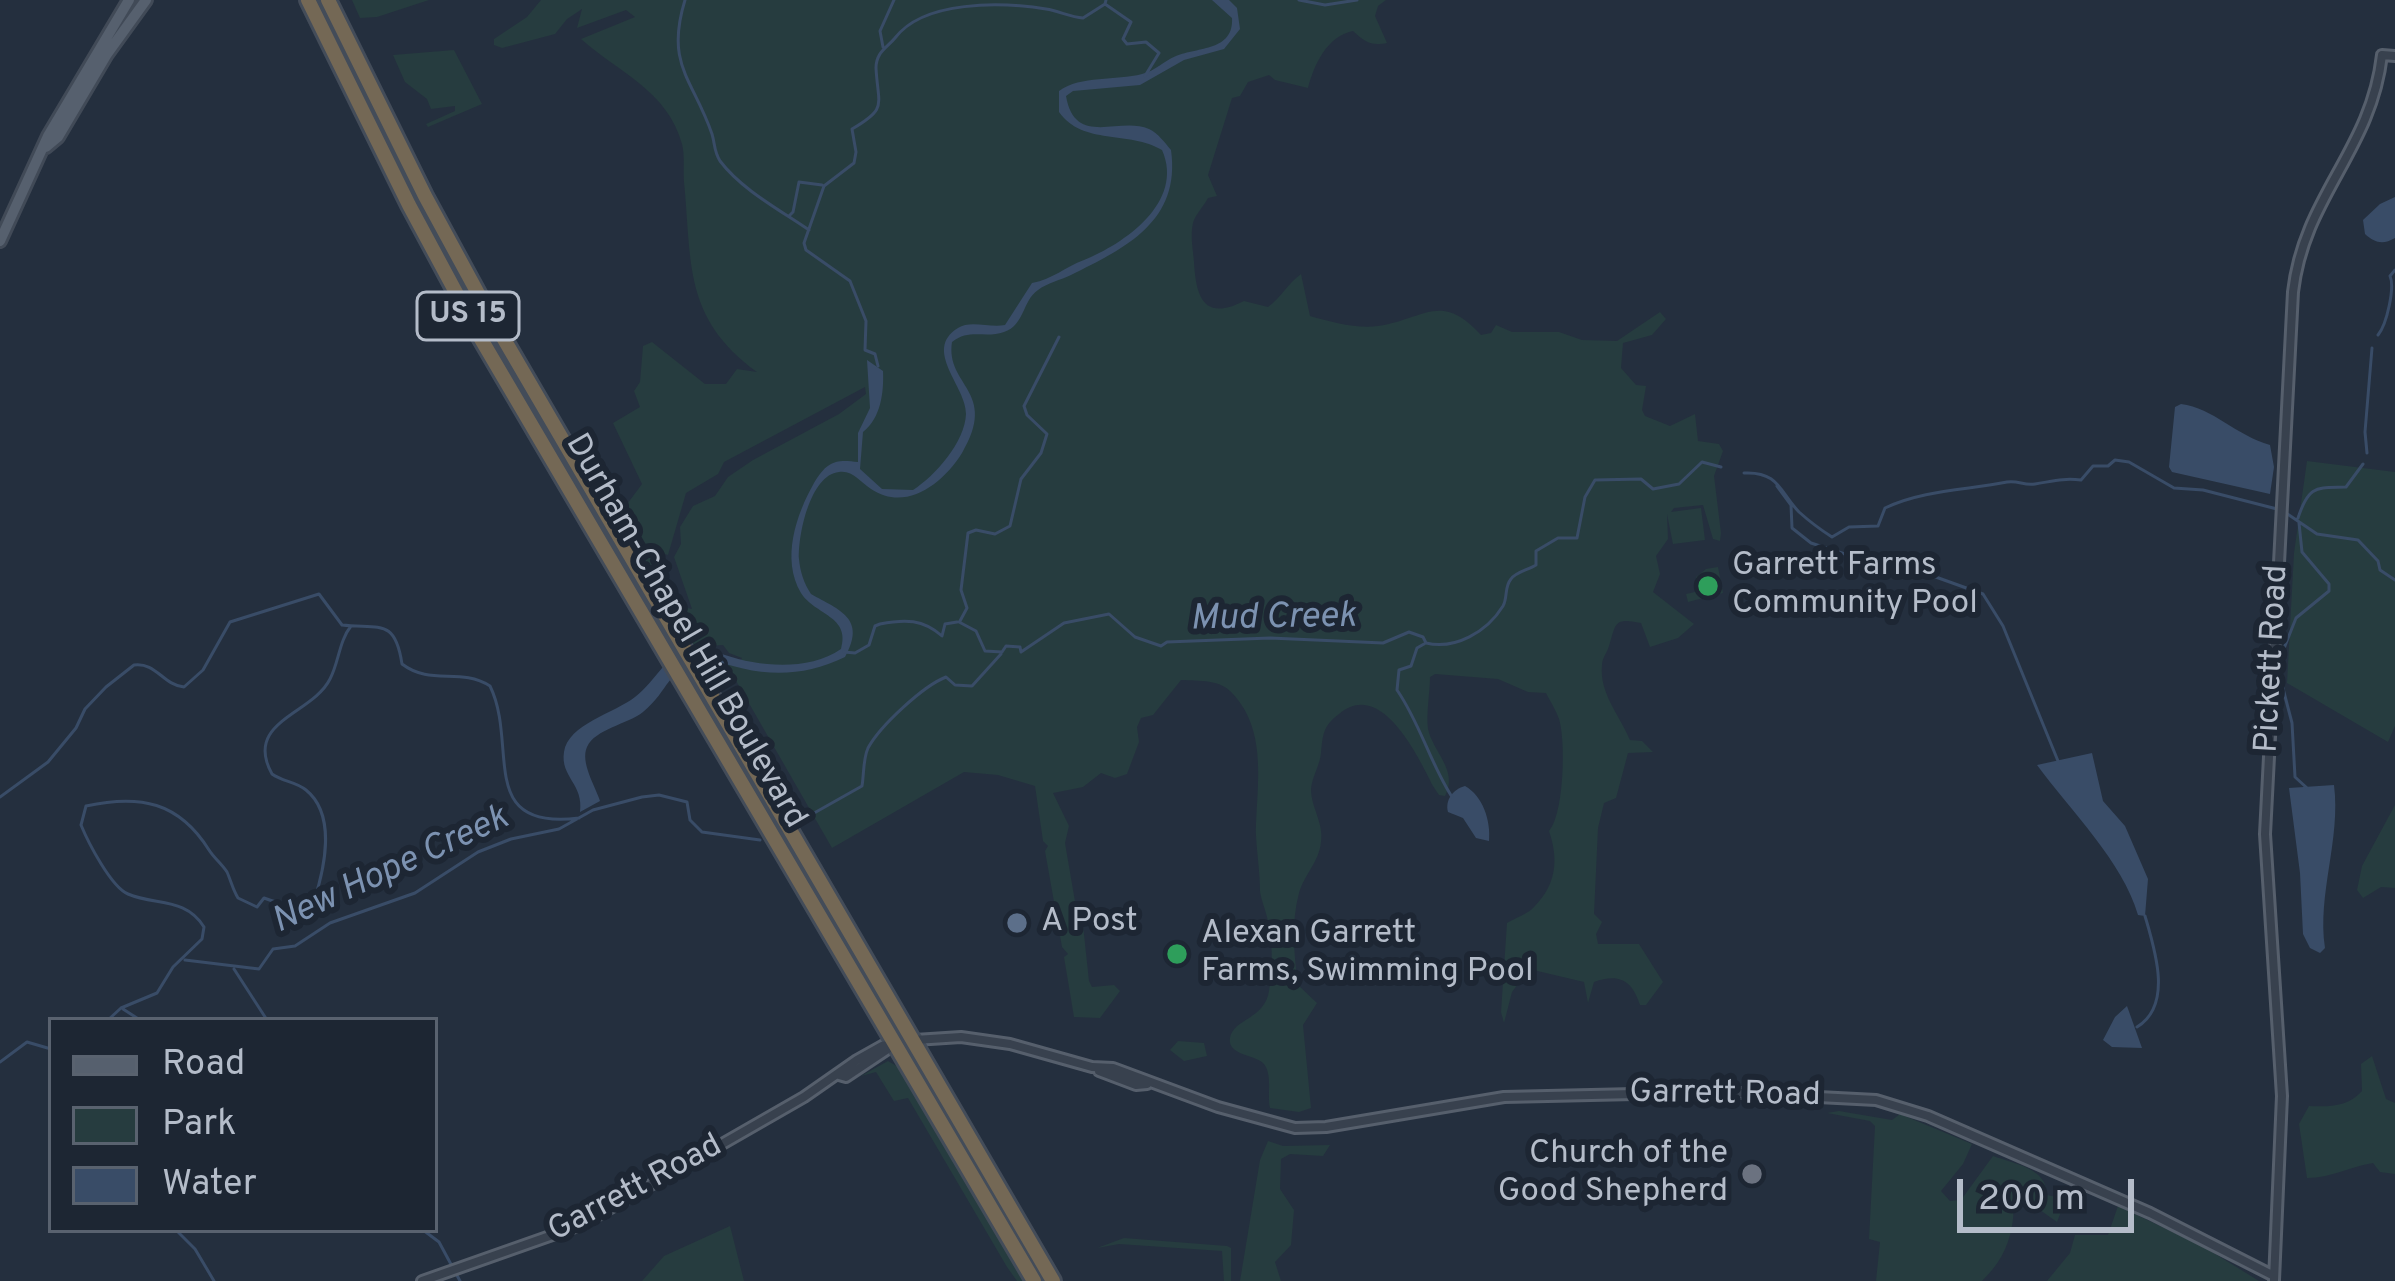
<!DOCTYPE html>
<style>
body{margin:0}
#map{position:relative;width:2395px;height:1281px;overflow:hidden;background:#242f3e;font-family:Overpass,sans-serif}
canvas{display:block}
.legend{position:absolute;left:48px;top:1017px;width:390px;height:216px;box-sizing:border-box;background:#1d2633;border:3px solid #59626f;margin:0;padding:15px 21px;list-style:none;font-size:36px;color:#b4bcc9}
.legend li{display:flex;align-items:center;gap:24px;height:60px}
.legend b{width:60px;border:3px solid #59626f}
.scale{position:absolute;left:1957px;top:1179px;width:177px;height:54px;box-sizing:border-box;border:6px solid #b4bcc9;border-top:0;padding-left:15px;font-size:36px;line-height:42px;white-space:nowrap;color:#b4bcc9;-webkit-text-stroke:9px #1d2633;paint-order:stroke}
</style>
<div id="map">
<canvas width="2395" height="1281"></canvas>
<ul class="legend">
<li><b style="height:15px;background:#56606e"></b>Road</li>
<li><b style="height:33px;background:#263c3f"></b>Park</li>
<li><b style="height:33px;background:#394c67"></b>Water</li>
</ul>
<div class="scale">200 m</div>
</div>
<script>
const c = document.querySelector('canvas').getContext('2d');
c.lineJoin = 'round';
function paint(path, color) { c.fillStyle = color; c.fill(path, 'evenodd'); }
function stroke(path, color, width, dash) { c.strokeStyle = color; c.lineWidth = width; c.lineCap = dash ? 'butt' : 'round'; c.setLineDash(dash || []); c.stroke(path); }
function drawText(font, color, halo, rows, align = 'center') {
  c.font = font + ' Overpass,sans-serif'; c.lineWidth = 12; c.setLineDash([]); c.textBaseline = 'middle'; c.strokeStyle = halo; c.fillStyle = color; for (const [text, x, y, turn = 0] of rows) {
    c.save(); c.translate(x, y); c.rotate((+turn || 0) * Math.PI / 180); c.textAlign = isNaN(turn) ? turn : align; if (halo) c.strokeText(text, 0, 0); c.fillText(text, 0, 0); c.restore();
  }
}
paint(new Path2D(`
 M 352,0 L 429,0 L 377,17 L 360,18 Z
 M 541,0 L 1386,0 L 1378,6 L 1375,16 L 1387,43 C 1371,46 1365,42 1353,31 C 1327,36 1314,65 1308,88 L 1275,80 L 1269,75 L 1248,82 L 1240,96 L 1232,98 L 1208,175 L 1217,196 L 1208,198 C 1204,206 1195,215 1193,223 C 1190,235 1193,250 1194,262 C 1196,299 1205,321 1244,301 L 1268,307 C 1282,297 1287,284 1301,274 L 1310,316 C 1331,322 1357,329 1378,326 C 1425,319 1441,291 1481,335 L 1491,333 L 1496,325 L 1512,332 L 1559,332 L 1582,340 L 1617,341 L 1660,312 L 1666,319 L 1652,335 L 1623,343 L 1621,368 L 1636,385 L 1646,386 L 1642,410 L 1645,416 L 1670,426 L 1695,414 L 1698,441 L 1719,444 L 1723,451 L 1714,476 L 1721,533 L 1720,541 L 1713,539 L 1703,505 L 1674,508 L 1671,512 L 1701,508 L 1705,540 L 1673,544 L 1667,514 L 1668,539 L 1656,556 L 1660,574 L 1653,592 L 1694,624 L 1678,638 L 1650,647 L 1641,623 C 1613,617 1616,624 1609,646 C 1607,653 1602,658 1602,665 C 1599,693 1620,716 1630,740 L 1642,741 L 1653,752 L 1628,753 L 1616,798 L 1604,803 L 1598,828 L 1594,914 L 1602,922 L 1596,934 L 1598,944 L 1639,944 L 1663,982 L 1646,1005 L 1640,1005 C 1632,980 1619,973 1594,982 L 1588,1003 L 1584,982 L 1529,969 L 1512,992 L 1504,1023 L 1501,1012 L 1507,923 C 1515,918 1528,914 1534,907 C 1556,885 1559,860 1549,831 C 1564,815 1566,741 1559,719 C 1556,710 1550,701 1546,693 L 1528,692 L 1498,679 L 1435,674 L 1430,677 C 1430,693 1426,713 1428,729 C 1433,752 1459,771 1445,796 L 1439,795 L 1433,786 C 1418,756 1381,678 1339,714 C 1323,726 1323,734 1321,753 C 1320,765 1312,777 1311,789 C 1311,808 1324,823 1321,842 C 1319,862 1304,875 1299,893 C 1291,923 1294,954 1298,985 L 1317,1003 L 1303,1025 L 1311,1108 L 1299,1112 L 1270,1108 C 1267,1095 1273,1073 1263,1063 C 1255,1055 1227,1055 1230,1038 C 1233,1019 1265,1019 1269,991 C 1273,968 1273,940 1267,917 C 1265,908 1261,900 1260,891 C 1260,873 1257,854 1256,836 C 1256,789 1269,733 1233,694 C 1221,679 1199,681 1181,680 L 1153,715 L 1141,718 L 1137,727 L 1139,742 L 1127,774 L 1115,778 L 1101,773 L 1083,787 L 1053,793 L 1069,826 L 1065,843 L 1078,919 L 1083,925 L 1089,981 L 1092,987 L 1114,985 L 1120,991 L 1100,1018 L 1074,1017 L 1064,957 L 1068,954 L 1062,947 L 1045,851 L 1048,846 L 1043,841 L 1035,786 L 998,775 L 964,772 L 832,848 L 723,658 L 740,662 L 742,658 L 729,653 L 723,645 L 694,647 L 619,515 L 642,484 L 613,423 L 640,407 L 634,391 L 640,382 L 643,346 L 652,342 L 705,384 L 726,384 L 737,369 L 757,372 C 683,318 692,263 684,182 C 683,170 685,156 682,144 C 668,91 618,72 581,39 L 635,17 L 626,10 L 577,28 L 582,9 L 567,19 L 555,34 L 502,48 L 494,45 L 494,39 L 527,17 ZM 865,387 L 866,394 L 839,414 L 753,460 L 728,477 L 715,496 L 693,506 L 680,527 L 681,544 L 674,557 L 692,609 L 678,606 L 649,549 L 668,555 L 686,493 L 718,474 L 724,462 Z
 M 454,50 L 482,104 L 428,127 L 426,124 L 455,111 L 455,106 L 431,109 L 427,99 L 405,82 L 393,55 Z
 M 2307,461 L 2395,472 L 2395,726 L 2388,742 L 2287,683 L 2294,553 Z
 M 1718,567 L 1723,593 L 1688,602 L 1686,594 L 1695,592 L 1696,577 L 1706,569 Z
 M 2395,805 L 2395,888 L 2381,887 L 2363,898 L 2357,890 L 2362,866 Z
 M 1178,1041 L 1204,1043 L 1207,1056 L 1184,1061 L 1170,1050 Z
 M 2372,1056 L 2386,1099 L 2395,1103 L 2395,1174 L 2380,1172 L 2373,1163 C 2349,1167 2331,1178 2307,1178 L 2299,1124 L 2309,1106 C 2329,1107 2348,1107 2362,1091 L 2361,1064 Z
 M 888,1061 L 900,1068 L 1025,1281 L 1017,1281 L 1007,1267 L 908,1098 L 894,1101 L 876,1072 L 861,1076 Z
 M 1839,1111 L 1892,1120 L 1900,1114 L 1972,1144 L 1963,1164 L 1941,1191 L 1950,1201 L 1961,1200 L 1993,1156 C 2015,1164 2047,1168 2047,1195 L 2066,1199 L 2057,1222 L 2020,1196 C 2011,1207 2015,1212 2012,1226 C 2008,1249 1998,1265 1982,1281 L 1876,1281 L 1880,1242 L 1869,1239 L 1875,1126 L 1870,1121 L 1827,1113 Z
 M 1268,1141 L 1283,1146 L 1330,1145 L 1323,1156 L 1290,1154 L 1281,1159 L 1280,1189 L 1294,1210 L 1291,1245 L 1275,1262 L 1281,1281 L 1240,1281 L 1260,1160 Z
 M 2118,1206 L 2204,1247 L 2259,1281 L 2047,1281 L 2070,1253 L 2075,1235 L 2108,1235 Z
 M 730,1226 L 744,1281 L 642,1281 L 664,1256 Z
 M 1124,1238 L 1227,1246 L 1231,1248 L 1231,1281 L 1224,1281 L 1222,1251 L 1119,1244 L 1097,1248 Z`), '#263c3f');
paint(new Path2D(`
 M 1212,0 L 1229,0 L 1237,8 L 1240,29 L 1224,49 L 1184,60 L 1140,85 L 1073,91 L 1066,96 C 1075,148 1119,116 1149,129 C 1158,133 1165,143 1171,150 C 1181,221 1126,248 1071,275 C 1061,280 1047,283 1038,290 C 1022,301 1025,325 1004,332 C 985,339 970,328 952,342 C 945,386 999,391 962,453 C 942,485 905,512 871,489 C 860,482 853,470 839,472 C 810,475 798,535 799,559 C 800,571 804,584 811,594 C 839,610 867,618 845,657 C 798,680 754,676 706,657 C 664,671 671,689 643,712 C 628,724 595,729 587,747 C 580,762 595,786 600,801 L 580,812 C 584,784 560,777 564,752 C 568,724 615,713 635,697 C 657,681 667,649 699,647 C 709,646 715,652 725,655 C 760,667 809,671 841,649 C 851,616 815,615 801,593 C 781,559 796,515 814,483 C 827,461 836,459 858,462 L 858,433 L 870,408 L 867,360 L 883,371 C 884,392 881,418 863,432 L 860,469 L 882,489 L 913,490 C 935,476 965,442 966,414 C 967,387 922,350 958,328 C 970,320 990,328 1005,325 L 1032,283 C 1053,279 1065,267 1084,260 C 1124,244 1185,202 1162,150 C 1129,130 1083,146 1059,112 L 1059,91 C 1081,75 1116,81 1142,74 C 1155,71 1164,61 1176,56 C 1198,47 1234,51 1232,18 Z
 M 2395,197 L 2395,238 C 2383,245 2375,243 2365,234 L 2363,220 L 2380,204 Z
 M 2181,404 C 2213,408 2237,436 2270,445 L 2274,467 L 2270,494 L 2172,472 L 2169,467 L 2175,407 Z
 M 2092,753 L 2103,801 L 2125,826 L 2148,879 L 2145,916 L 2138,915 C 2123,862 2070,810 2037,765 Z
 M 2334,785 C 2341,840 2317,894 2325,948 L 2320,953 L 2310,948 L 2303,934 L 2300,873 L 2289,788 Z
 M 1465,786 C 1483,796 1491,821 1489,841 L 1476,838 L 1463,818 L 1448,812 C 1445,800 1453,789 1465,786 Z
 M 2127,1006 L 2142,1048 L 2112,1047 L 2103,1040 L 2115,1017 Z`), '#394c67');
stroke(new Path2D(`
 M 685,0 C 665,65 693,79 712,134 C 715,144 714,152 720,161 C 742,190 780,210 809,230
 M 1106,0 L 1105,4 L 1131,22 L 1123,39 L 1127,44 L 1146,42 L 1159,53 L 1145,76
 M 1299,0 L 1325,5 L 1357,0
 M 883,47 L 880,31 L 894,0
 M 789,216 L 793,212 L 799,182 L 822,185
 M 2378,335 C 2387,324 2395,287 2390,276 L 2395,270
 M 878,366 L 875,354 L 865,350 L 866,321 L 850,281 L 806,250 L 804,243 L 824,186 L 854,163 L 856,152 L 852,129 C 888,108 878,106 876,68 C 876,52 887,48 895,38 C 924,0 1001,2 1046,9 C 1059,11 1070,17 1083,18 L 1105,4
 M 2367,453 L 2365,432 L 2372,348
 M 1744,473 C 1779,471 1780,493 1799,512 C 1809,521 1821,530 1832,537 L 1849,527 L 1878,526 L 1885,508 C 1923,490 1967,490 2007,482 C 2018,480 2024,486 2035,484 C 2054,481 2063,478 2081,480 L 2093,466 L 2108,466 L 2115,460 L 2129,462 L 2174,488 L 2203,490 L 2277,509
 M 1777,486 L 1791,505 L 1792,528 L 1811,543 L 1848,555 L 1883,558 L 1983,594 L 2003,626 L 2058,761
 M 2286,513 L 2317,534 L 2358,540 L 2378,561 L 2380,570 L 2395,580
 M 2298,518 C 2309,484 2317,488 2346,487 L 2363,464
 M 2299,523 L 2302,552 L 2329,584 L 2329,591 L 2296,618 L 2281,656 L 2280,677 L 2292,723 L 2295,777 L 2307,788
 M 960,621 L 967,608 L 961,590 L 968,533 L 976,530 L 995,534 L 1010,526 L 1021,479 L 1041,453 L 1047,434 L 1027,415 L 1024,406 L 1059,337
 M 959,622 L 976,631 L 985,651 L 1002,652 L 1006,646 L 1020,647 L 1021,652 L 1064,623 L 1109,614 L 1135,637 L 1161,646 L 1167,642 L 1270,638 L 1383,643 L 1409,632 L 1423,637 L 1426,643 C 1455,650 1487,632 1503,606 C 1508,597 1504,587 1511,579 C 1516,572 1528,570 1536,565 L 1536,551 L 1558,538 L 1577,538 L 1585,497 L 1595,480 L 1641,479 L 1653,489 L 1679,484 L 1702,462 L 1721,467
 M 1424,644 L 1417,648 L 1411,666 L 1399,670 L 1397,690 C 1420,723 1430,763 1452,797
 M 844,652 L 855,653 L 869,645 L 875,626 L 880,624 C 905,619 923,619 942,636 L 945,624 L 957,622
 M 0,797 L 48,762 L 76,728 L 85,709 L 106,687 L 134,665 C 156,662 163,685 184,687 L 203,670 L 230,622 L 319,594 L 342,625 C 380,629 395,618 402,664 C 431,686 460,667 490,686 C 519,745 475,831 579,818
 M 800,821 L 862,786 C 864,774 863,759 868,748 C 880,726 923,686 946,677 L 955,685 L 972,686 L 1001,654
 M 185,960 L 259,969 L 273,949 L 295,946 L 330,923 L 415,893 L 478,852 L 511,839 L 559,829 L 593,810 L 642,797 L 659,795 L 687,802 L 690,820 L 702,832 L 760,840
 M 234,969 L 267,1020
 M 123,1009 L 140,1020
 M 108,1020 L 121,1008 L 157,993 L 173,967 L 202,939 L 204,927 C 185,897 156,906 128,894 C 111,887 88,842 81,825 L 86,806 C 140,794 179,802 209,850 C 214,858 222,864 227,872 C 231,881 233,890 238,898 L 257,907 L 264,898 C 280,904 300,910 314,901 C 324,870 337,815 306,790 C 295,781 283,782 272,774 C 243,721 312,715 330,679 C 339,662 339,641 351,626
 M 2137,1027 C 2173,1005 2155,950 2145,916
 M 0,1062 L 27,1042 L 51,1049
 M 176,1230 L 195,1249 L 214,1281
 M 423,1230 L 439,1242 L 460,1281`), '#394c67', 3);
const minor = new Path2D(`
 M 915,1040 L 961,1037 L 1010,1044 L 1092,1067 L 1113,1068 L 1218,1107 L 1295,1128 L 1326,1127 L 1504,1097 L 1722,1092 L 1876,1100 L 1928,1116 L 2150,1213 L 2274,1276
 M 1099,1071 L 1136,1085 L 1147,1084
 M 839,1075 L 846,1077 L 894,1045
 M 2274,1280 L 2282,1096 L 2265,834 L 2293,292 C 2304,196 2371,151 2382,55 L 2395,56
 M 422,1281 L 581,1225 L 804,1097 L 857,1060 L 882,1046 L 894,1044`);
const major = new Path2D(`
 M 46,147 L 58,137 L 107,54 L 146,0
 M 0,241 L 48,136 L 129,0`);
const highway = new Path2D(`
 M 308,0 L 409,205 L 481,339 L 1034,1281
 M 328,0 L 425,196 L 487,310 L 1053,1281`);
stroke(minor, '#565f6c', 14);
stroke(major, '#414a57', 16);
stroke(highway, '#434c59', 20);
stroke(minor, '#38414e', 8);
stroke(major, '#56606e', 10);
stroke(highway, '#746855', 14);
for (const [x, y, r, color] of [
 [1708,586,12,"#2e9e5b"],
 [1017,923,12,"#5c6f8a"],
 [1177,954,12,"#2e9e5b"],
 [1752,1174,12,"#6b7280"]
]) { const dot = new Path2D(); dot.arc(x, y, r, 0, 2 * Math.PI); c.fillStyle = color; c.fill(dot); stroke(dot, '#1d2633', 4.5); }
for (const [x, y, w] of [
 [468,316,102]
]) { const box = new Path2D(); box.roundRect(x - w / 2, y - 24, w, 48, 9); c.fillStyle = '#1d2633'; c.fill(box); stroke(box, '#b4bcc9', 3); }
drawText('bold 30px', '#b4bcc9', null, [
 ["US 15",468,316]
]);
drawText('33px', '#b4bcc9', '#1d2633', [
 ["Garrett Farms",1732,567],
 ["Community Pool",1732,605],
 ["A Post",1041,923],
 ["Alexan Garrett",1201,935],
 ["Farms, Swimming Pool",1201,973],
 ["Church of the",1728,1155,"right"],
 ["Good Shepherd",1728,1193,"right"]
], 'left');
drawText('33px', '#b4bcc9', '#1d2633', [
 ["Durham-Chapel Hill Boulevard",684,632,60],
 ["Pickett Road",2274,659,-87],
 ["Garrett Road",1725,1096,1],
 ["Garrett Road",636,1190,-28]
]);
drawText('italic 36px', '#7c92b1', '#1d2633', [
 ["Mud Creek",1273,620,-1],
 ["New Hope Creek",391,872,-25]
]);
</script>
